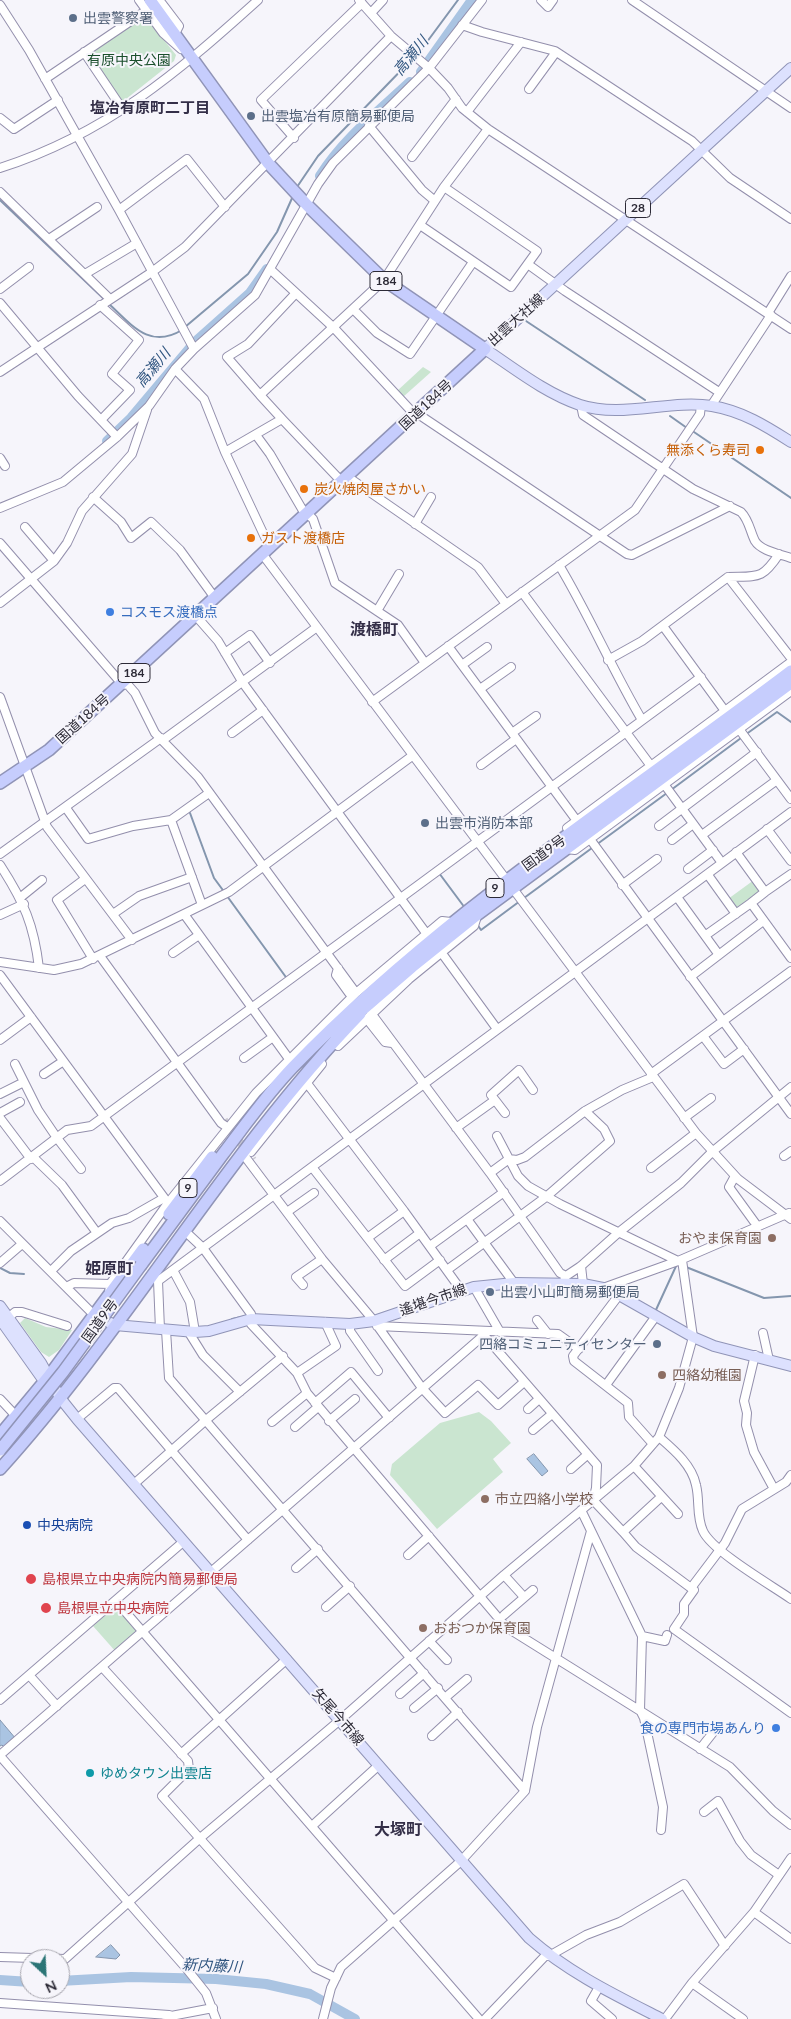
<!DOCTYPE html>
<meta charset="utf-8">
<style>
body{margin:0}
#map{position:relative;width:791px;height:2019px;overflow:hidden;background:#f6f5fb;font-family:Lato,sans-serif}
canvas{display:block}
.north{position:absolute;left:20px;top:1949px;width:50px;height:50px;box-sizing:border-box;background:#f6f5fb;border:1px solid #a5a4ac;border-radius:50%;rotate:155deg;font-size:14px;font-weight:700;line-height:20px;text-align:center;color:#2c2a36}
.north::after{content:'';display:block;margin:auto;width:18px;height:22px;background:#2b7576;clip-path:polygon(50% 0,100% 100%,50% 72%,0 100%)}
</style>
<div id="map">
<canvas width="791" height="2019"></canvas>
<div class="north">N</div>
</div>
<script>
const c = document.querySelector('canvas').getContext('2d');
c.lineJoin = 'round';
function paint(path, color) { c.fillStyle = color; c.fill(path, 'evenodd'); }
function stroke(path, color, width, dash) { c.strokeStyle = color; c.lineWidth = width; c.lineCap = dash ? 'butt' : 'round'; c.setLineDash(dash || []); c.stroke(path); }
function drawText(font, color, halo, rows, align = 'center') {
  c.font = font + ' Lato,"Noto Sans JP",sans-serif'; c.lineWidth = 4; c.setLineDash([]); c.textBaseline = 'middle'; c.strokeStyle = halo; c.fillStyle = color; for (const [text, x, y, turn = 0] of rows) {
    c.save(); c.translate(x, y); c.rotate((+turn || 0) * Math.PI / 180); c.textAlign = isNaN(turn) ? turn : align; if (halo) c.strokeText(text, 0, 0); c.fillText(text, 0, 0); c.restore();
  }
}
paint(new Path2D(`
 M 144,15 L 176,55 L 174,61 L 121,103 L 90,51 Z
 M 423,367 L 431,372 L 403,397 L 397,391 Z
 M 754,880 L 762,891 L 737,910 L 728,899 Z
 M 25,1318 L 46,1327 L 72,1330 L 59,1350 L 49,1357 L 41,1352 L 20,1323 Z
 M 479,1412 L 491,1421 L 511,1443 L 493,1459 L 503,1472 L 437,1529 L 390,1475 L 392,1464 L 440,1423 Z
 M 115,1607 L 139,1632 L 116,1652 L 93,1626 Z`), '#cae5d0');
const water = new Path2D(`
 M 534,1454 L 548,1471 L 542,1476 L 527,1459 Z
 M 0,1720 L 16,1739 L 5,1748 L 2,1745 L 0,1746 Z
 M 111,1945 L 120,1955 L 116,1959 L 96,1957 Z`);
paint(water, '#aac4e2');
stroke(water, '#8496ae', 1);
stroke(new Path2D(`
 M 418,54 L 458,0
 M 297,187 L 318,156 L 414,57
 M 0,200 L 105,300
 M 108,303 C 131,324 149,350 182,330
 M 526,321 L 645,400
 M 185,327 L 248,274 L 277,232 L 293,196
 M 670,416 L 687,428
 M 691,430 L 791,498
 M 745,735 L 777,712 L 791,722
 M 671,790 L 741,738
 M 190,813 L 214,878 L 225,893
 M 596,845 L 667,793
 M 438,874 L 439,873 L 465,908
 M 227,896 L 288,980
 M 524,898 L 592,848
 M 477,924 L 481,930 L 520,901
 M 686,1267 L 764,1298 L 791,1296
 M 0,1268 L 10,1273 L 24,1274
 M 655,1312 L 677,1264
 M 232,1319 L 246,1316`), '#8496ae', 2);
stroke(new Path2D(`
 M 421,72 L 472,0
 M 320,176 C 343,139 379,111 410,82
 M 107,441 L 131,418 L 195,342 L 250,293 L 267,269
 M 0,1980 L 30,1982
 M 60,1981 L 131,1977 L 216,1979 L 266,1984 L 310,1994 L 355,2019`), '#aac4e2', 10);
stroke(new Path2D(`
 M 224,1120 L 253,1160`), '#ceccd4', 8, [8, 4]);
const minor = new Path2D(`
 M 139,0 L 163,33 L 181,49
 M 359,0 L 391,36 L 429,68 L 448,88 L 462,108 L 488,129 L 791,329
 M 541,0 L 548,7 L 553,0
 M 632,0 L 791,108
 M 160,1 L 179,26 L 175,34
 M 0,5 L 29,50 L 119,210 L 194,349
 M 371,13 L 383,0
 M 462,25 L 482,32 L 555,51 L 692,141 L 730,178 L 791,219
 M 84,52 L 123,110
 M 45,79 L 147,10
 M 529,89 L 556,52
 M 467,112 L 521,42
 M 0,118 L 14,129 L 58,100
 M 369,126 L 422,190 L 435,201
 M 294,138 L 261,100 L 362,3
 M 412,157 L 456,99
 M 0,168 C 106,134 177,73 258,0
 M 0,192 L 110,299
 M 119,210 L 187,159 L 225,207
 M 420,225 L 511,287 L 537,251 L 444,187
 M 49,239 L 97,207
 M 529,265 L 565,291 L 719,392
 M 271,270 L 334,328 L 415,415 L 421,416 L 627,554 L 632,555 L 730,506
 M 85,274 L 137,243
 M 0,289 L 29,267
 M 0,303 L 78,396 L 117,437
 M 100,305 L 139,340 L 112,374 L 130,390 L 101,420
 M 353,309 L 377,333 L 410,354 L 473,262
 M 768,313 L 791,276
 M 175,369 L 204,399 L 225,452 L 270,548
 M 0,372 L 152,272 L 185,247 L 391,36
 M 260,395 L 227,357 L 248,344 L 296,293
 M 581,405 L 583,415 L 693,489 L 741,512 C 749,520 750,531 755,541 C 761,551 780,554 791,558
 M 711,406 L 771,315
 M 282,419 L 342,482
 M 256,435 L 270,454 L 302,509 L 313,519 L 335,583 L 398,625 L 425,663
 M 225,452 L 282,419 L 260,395 L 384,280 L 444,187 L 488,129
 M 0,458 L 5,466
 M 348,477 L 478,567 L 506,604
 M 93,497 L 121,522 L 131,538 L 151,522 L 180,550 L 215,598
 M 0,508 L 63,482 L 117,437 L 149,406 L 175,369 L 194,349 L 255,295 L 318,184 L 333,163 L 429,68 L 482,0
 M 415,524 L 431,497
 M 25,527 L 54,561
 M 0,543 L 122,684 L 128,685 L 135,693 L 155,733 L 198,777 L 356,993
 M 263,555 L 696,1133 L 738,1179 L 791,1219
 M 559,565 C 589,615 612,669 642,720
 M 728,577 C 758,576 762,580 779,554
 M 522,592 L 651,766
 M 0,603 L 54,561 L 67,543 L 82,511 L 132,454 L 147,410
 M 377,611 L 399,574
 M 196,616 L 218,641 L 243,683 L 426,933
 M 663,626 L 725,711
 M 448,646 L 577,821
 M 225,653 L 250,635 L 270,663
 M 608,660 L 642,641 L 728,577 L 791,658
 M 462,665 L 487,647
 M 480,689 L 511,667
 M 0,697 L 47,827 L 132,940
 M 372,702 L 635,510 L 700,414 L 701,405
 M 739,729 L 791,799
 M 232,733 L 263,710
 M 512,733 L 536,716
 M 163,740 L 317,627
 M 481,765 L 516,739
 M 664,784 L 722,863
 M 66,808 L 88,839 L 133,826 L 171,820 L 209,793
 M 171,820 L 202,905
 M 659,826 L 757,752
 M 567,828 L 791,662
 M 767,829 L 791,861
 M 702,835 L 777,780
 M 590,839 L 791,1114
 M 672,840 L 693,824
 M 566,849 L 575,850 L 791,691
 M 736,852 L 765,892 L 751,903 L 791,958
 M 0,854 L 161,738
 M 0,865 C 24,902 34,925 39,968
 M 688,869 L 713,850
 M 708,875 L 736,914
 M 85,879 L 57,900 L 93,959
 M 622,885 L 657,859
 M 765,892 L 791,874
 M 21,897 L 42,880
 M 677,897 L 719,955
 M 113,914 L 139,896 L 192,877
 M 184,914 L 289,1059
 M 0,915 L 24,904
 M 706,935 L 751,903
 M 441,952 L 497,1029
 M 173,953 L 199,935
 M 100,956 L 221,1123 L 227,1127
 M 0,962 L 54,970 L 81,964 L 229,892 L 412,756
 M 338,968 L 336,975 L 349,993
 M 0,975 L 168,1203
 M 690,977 L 763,921
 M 371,1013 L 490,1173 L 560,1273 L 566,1276
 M 370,1023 L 385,1042 L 392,1043
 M 703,1036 L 724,1064 L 744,1049
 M 0,1040 L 31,1017
 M 338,1046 L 409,979 L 474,926 L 477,916
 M 244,1058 L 273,1037
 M 15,1064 L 38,1110 L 57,1138 L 81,1169
 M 44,1074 L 62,1062
 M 651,1074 L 791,971
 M 306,1082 L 404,1211 L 461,1290
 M 0,1094 L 22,1083
 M 495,1100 L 491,1095 L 519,1070 L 533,1090
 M 0,1113 L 20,1102
 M 0,1118 L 31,1159
 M 684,1118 L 711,1098
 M 456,1128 L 495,1100 L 505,1113
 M 497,1136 L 518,1176 L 528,1186 L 560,1204 L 678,1261
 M 251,1152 L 322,1064
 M 784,1156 L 791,1151
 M 33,1157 L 62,1185 L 97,1233
 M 246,1158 L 322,1259 L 374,1321 L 422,1388 L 445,1413 L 478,1385 L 498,1405 L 524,1382
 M 312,1167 L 405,1286 L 440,1260
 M 651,1168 L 696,1133
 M 490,1173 L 509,1159 L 517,1160 L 525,1157 L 585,1111 L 622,1090 L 653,1077
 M 735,1176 L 729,1187 L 758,1227
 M 0,1181 L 67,1130 L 91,1126 L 701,677
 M 287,1212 L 314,1193
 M 467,1219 L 514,1283
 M 0,1221 L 94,1315
 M 188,1234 L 203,1248 L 251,1314 L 251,1324 L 297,1373 L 307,1393 L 506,1627 L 730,1767 L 773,1811 L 791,1825
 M 370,1236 L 404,1211
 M 430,1246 L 504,1192
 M 384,1260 L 420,1233
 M 0,1263 L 22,1244
 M 581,1266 L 583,1284
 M 173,1270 L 190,1302 L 195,1332
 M 447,1270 L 546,1197 L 610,1141 L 604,1129 L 585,1111
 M 51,1271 L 71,1251 L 112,1223 L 129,1218 L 164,1198
 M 564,1281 L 566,1276 L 581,1266 L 618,1233 L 681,1183 L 712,1152 L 791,1087
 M 303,1285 L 296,1277 L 322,1259
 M 66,1287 L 74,1283 L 110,1284
 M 474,1287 L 500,1332
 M 603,1288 L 678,1261 L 789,1213
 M 109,1294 L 110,1284 L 168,1203 L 256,1093 L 356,993 L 442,921 L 451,922
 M 619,1295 L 573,1356 L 574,1361 L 628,1403 L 629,1417 L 653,1444
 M 9,1317 L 15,1312 L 22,1312 L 67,1326
 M 537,1320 L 548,1334
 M 350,1324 L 350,1331 L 378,1371
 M 377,1326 L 558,1334 L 579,1349
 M 160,1329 L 158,1281 L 791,812
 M 166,1330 L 169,1378 L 525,1791
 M 188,1331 L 203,1355 L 240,1392
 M 763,1333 L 769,1360
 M 755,1355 L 744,1401 L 747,1413 L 746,1425 L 754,1452 L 774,1489
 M 297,1373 L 336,1346 L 325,1322
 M 606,1385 L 656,1316
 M 0,1399 L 16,1416
 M 315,1403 L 351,1372 L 389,1418
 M 528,1409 L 539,1399
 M 77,1419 L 114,1388 L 118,1388 L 248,1540
 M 329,1421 L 355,1399
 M 272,1422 L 307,1393
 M 295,1427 L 318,1407
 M 533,1430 L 552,1414
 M 659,1437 C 674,1450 692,1465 696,1485 C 700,1501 696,1516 703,1531 C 712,1551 771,1585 791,1599
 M 634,1466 L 678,1514
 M 571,1469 L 587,1455
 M 134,1484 L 206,1420 L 283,1356
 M 593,1500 L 623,1532 L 661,1497
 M 581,1510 L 642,1636 L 640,1710 L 644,1718 L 663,1807 L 661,1830
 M 623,1532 L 636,1547 L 691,1588 L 725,1543 L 742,1509 L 786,1482 L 791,1475
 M 408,1555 L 429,1536
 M 296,1568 L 318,1549
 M 504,1575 L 524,1597
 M 691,1588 L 694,1590 L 684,1604 L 684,1614 L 674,1629 L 791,1713
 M 116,1601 L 479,2019
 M 326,1607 L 350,1586
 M 504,1615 L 533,1590
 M 642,1636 L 665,1641 L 667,1635
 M 429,1641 L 447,1660
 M 103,1668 L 188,1761 L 189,1769 L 162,1796 L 315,1968 L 336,1978
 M 29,1675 L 57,1706
 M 400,1694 L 424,1673
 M 446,1697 L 467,1679
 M 0,1700 L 183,1542
 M 414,1708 L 438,1688
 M 432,1736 L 458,1712
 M 700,1749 L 715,1730
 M 181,1754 L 287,1659
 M 0,1755 L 484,1335 L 597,1465 L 596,1488 L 593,1500
 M 0,1756 L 186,1968 L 206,1993 L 216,2019
 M 704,1812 L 718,1801 L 740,1841 L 751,1855 L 779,1875
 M 312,1826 L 379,1765
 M 754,1912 L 791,1939
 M 549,1956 L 586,1935 L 620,1922 L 684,1884 L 725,1946
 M 0,1957 L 65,1959 L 199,1839 L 340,1720 L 504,1575 L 634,1466 L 659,1437 L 679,1388 L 693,1337 L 682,1260
 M 692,1983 L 743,2019
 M 599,1987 L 591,2001 L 612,2019
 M 0,2003 L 169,2015
 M 166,2017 L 213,2008
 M 323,2019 L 331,1988 L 341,1967 L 461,1861 L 525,1791 L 537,1727 L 591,1531
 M 485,2019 L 547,1954
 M 665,2019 L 692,1983 L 754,1912 L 791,1858`);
const major = new Path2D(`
 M 791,68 L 485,349 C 515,369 545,393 580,405 C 623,419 669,399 712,406 C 742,411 766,426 791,442
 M 0,1306 L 41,1363 L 61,1399 L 77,1419 L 529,1938 C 569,1973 615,1995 662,2019
 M 95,1316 L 115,1325 L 195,1332 L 209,1331 L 251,1319 L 350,1324 L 374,1321 L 474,1287 L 514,1283 L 583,1284 L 603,1288 L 619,1295 L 693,1337 L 714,1346 L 791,1366
 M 0,1319 L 49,1388`);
const highway = new Path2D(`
 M 0,783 L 49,750 L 74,727 L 485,349 L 384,280 L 307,205 L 268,163 L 150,0
 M 354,1017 L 412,967 L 478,914 L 791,683
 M 169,1214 L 212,1157
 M 141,1265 C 168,1228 196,1191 223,1154 C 246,1124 267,1094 293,1067 C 441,914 622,799 791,671
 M 0,1435 L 49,1376 L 143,1249
 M 0,1469 C 130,1325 225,1154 360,1014`);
stroke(minor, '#938fac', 10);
stroke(major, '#9094b7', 12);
stroke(highway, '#9094b7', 14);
stroke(minor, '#fff', 8);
stroke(major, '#dde1fe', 10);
stroke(highway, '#c6cdfd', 11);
const highwayBridge = new Path2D(`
 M 0,1450 L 63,1372 L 141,1265`);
stroke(highwayBridge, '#9094b7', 14, []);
stroke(highwayBridge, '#c6cdfd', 11);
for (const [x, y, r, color] of [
 [73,18,5,"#5c6f8a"],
 [251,116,5,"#5c6f8a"],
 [760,450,5,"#e8710a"],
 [304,489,5,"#e8710a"],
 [251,538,5,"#e8710a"],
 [110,612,5,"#3f7fe0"],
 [425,823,5,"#5c6f8a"],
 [772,1238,5,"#8d6e63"],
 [490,1292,5,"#5c6f8a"],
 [657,1344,5,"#5c6f8a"],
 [662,1375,5,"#8d6e63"],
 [485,1499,5,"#8d6e63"],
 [27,1525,5,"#1a4fb4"],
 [31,1579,6,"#e0444e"],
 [46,1608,6,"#e0444e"],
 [423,1628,5,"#8d6e63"],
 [776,1728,5,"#3f7fe0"],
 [90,1773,5,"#0f9aa8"]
]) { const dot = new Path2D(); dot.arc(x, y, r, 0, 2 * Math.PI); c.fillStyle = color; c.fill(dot); stroke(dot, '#f6f5fb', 2); }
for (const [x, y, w] of [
 [638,208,25],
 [386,281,32],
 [134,673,32],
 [495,888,18],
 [188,1188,18]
]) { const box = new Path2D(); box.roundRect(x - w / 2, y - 9.5, w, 19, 4); c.fillStyle = '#f6f5fb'; c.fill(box); stroke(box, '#2c2a36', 1); }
drawText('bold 12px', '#2c2a36', null, [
 ["28",638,208],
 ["184",386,281],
 ["184",134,673],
 ["9",495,888],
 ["9",188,1188]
]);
drawText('14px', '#4e5e75', '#f6f5fb', [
 ["出雲警察署",83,18],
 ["出雲塩冶有原簡易郵便局",261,116],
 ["出雲市消防本部",435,823],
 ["出雲小山町簡易郵便局",500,1292],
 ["四絡コミュニティセンター",647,1344,"right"]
], 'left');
drawText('14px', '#1a4f2c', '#f6f5fb', [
 ["有原中央公園",129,60]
]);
drawText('14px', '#2c2a36', '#f6f5fb', [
 ["出雲大社線",516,320,-42],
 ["国道184号",426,405,-43],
 ["国道184号",83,719,-42],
 ["国道9号",544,853,-36],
 ["遙堪今市線",433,1300,-19],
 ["国道9号",100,1321,-54],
 ["矢尾今市線",338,1717,49]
]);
drawText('14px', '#c56008', '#f6f5fb', [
 ["無添くら寿司",750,450,"right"],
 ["炭火焼肉屋さかい",314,489],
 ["ガスト渡橋店",261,538]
], 'left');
drawText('14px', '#366cbe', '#f6f5fb', [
 ["コスモス渡橋点",120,612],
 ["食の専門市場あんり",766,1728,"right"]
], 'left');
drawText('14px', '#785e54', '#f6f5fb', [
 ["おやま保育園",762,1238,"right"],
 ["四絡幼稚園",672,1375],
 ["市立四絡小学校",495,1499],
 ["おおつか保育園",433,1628]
], 'left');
drawText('14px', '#164399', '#f6f5fb', [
 ["中央病院",37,1525]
], 'left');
drawText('14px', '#be3a42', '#f6f5fb', [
 ["島根県立中央病院内簡易郵便局",42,1579],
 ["島根県立中央病院",57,1608]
], 'left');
drawText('14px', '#0d838f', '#f6f5fb', [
 ["ゆめタウン出雲店",100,1773]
], 'left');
drawText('italic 15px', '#315680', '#f6f5fb', [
 ["高瀬川",411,56,-51],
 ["高瀬川",153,368,-50],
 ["新内藤川",212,1966,3]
]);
drawText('bold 15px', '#342f48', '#f6f5fb', [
 ["塩冶有原町二丁目",150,108]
]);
drawText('bold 16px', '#342f48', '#f6f5fb', [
 ["渡橋町",374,630],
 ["姫原町",109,1269],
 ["大塚町",398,1830]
]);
</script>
